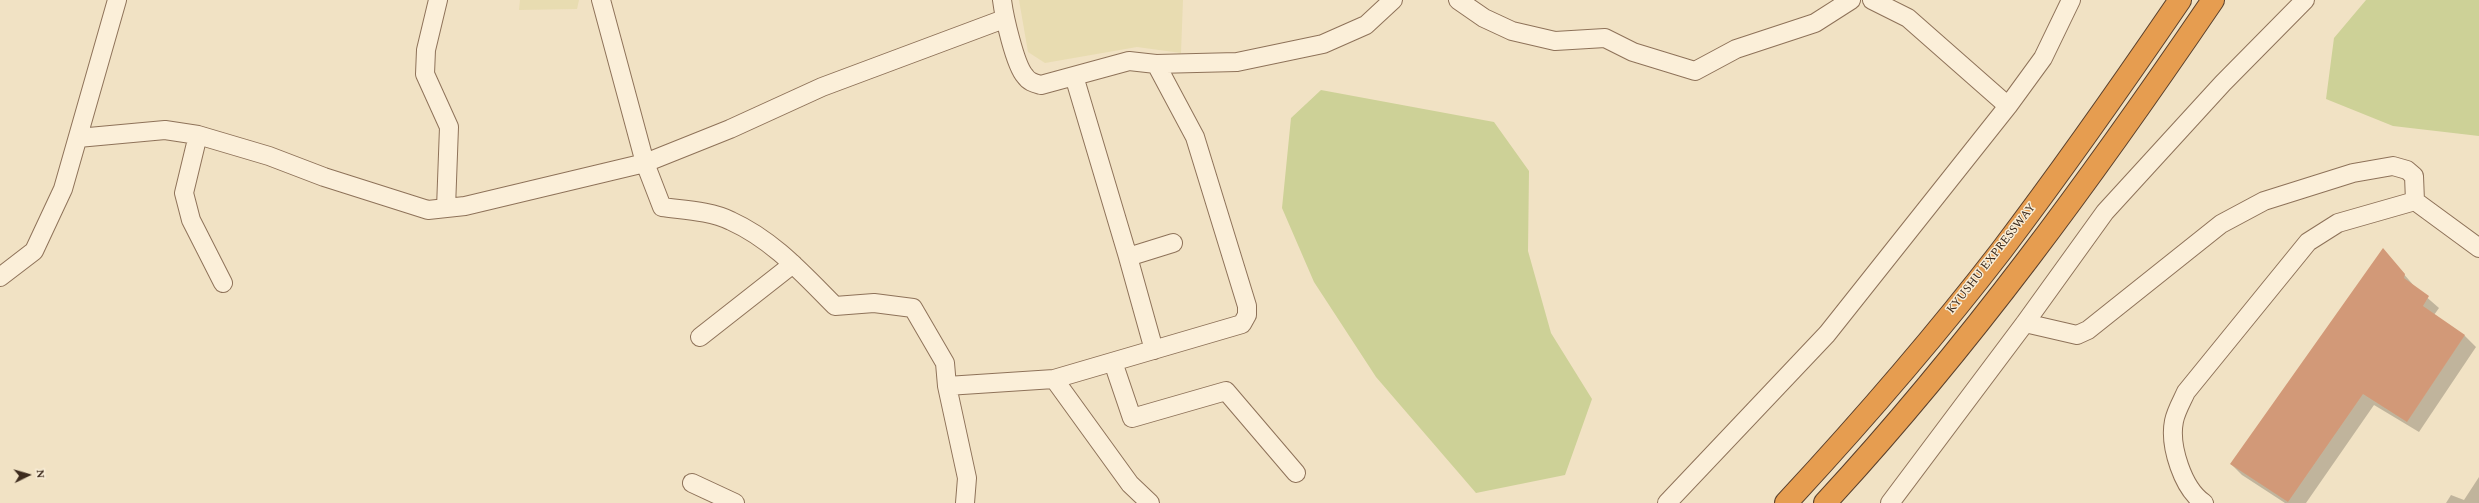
<!DOCTYPE html>
<style>
body{margin:0}
#map{position:relative;width:2479px;height:503px;overflow:hidden;background:#f1e2c4;font-family:Spectral,serif}
canvas{display:block}
.north{position:absolute;left:8px;top:455px;width:40px;height:40px;-webkit-text-stroke:3px #f8ecd5;paint-order:stroke;rotate:85deg;font-size:11px;font-weight:700;line-height:16px;text-align:center;color:#3d2b1e}
.north::after{content:'';display:block;margin:auto;width:14px;height:18px;background:#3d2b1e;clip-path:polygon(50% 0,100% 100%,50% 72%,0 100%)}
</style>
<div id="map">
<canvas width="2479" height="503"></canvas>
<div class="north">N</div>
</div>
<script>
const c = document.querySelector('canvas').getContext('2d');
c.lineJoin = 'round';
function paint(path, color) { c.fillStyle = color; c.fill(path, 'evenodd'); }
function stroke(path, color, width, dash) { c.strokeStyle = color; c.lineWidth = width; c.lineCap = dash ? 'butt' : 'round'; c.setLineDash(dash || []); c.stroke(path); }
function drawText(font, color, halo, rows, align = 'center') {
  c.font = font + ' Spectral,serif'; c.lineWidth = 3; c.setLineDash([]); c.textBaseline = 'middle'; c.strokeStyle = halo; c.fillStyle = color; for (const [text, x, y, turn = 0] of rows) {
    c.save(); c.translate(x, y); c.rotate((+turn || 0) * Math.PI / 180); c.textAlign = isNaN(turn) ? turn : align; if (halo) c.strokeText(text, 0, 0); c.fillText(text, 0, 0); c.restore();
  }
}
paint(new Path2D(`
 M 520,0 L 579,0 L 577,9 L 519,10 Z
 M 1019,0 L 1183,0 L 1181,53 L 1137,47 L 1045,63 L 1028,52 Z`), '#e8dcb1');
paint(new Path2D(`
 M 2366,0 L 2479,0 L 2479,136 L 2393,126 L 2326,99 L 2334,38 Z
 M 1321,90 L 1494,122 L 1529,171 L 1528,251 L 1551,333 L 1592,399 L 1565,475 L 1476,493 L 1376,377 L 1314,282 L 1282,208 L 1291,118 Z`), '#cdd197');
paint(new Path2D(`
 M 2383,250 L 2415,287 L 2439,308 L 2434,315 L 2465,336 L 2476,347 L 2419,432 L 2374,405 L 2306,503 L 2285,503 L 2242,475 L 2231,464 Z
 M 2479,477 L 2479,503 L 2446,503 L 2451,495 L 2464,500 Z`), '#0003');
paint(new Path2D(`
 M 2383,248 L 2405,274 L 2404,278 L 2429,296 L 2423,306 L 2465,335 L 2407,422 L 2363,394 L 2288,502 L 2230,464 Z`), '#d29978');
const minor = new Path2D(`
 M 438,0 L 426,50 L 425,74 L 449,127 L 446,208
 M 601,0 L 645,163 L 662,207 C 684,210 711,211 731,221 C 773,240 803,274 835,306 L 874,303 L 913,308 L 945,363 L 947,386 L 967,478 L 965,503
 M 1002,0 C 1004,16 1015,65 1025,76 C 1029,82 1034,83 1041,85 L 1129,61 L 1156,64 L 1237,62 L 1323,44 L 1366,25 L 1393,0
 M 1458,0 L 1484,18 L 1512,31 L 1555,41 L 1605,38 L 1633,52 L 1695,71 L 1736,49 L 1815,23 L 1851,0
 M 1872,0 L 1908,18 L 2008,106
 M 1074,76 L 1128,257
 M 198,135 L 184,193 L 191,220 L 223,283
 M 78,138 L 165,130 L 198,135 L 269,156 L 324,177 L 428,210 L 465,206 L 645,163 L 730,129 L 822,87 L 1004,19
 M 0,277 L 34,251 L 63,189 L 117,0
 M 2025,323 L 2077,335 L 2088,330 L 2221,224 L 2264,201 L 2353,173 L 2393,166 L 2407,170 L 2414,176 L 2415,201
 M 700,337 L 793,264
 M 1154,350 L 1128,257 L 1173,243
 M 1113,362 L 1132,418 L 1226,391 L 1296,473
 M 1054,379 L 1242,324 L 1247,315 L 1247,306 L 1195,137 L 1156,64
 M 947,386 L 1054,379 L 1130,484 L 1150,503
 M 692,483 L 735,503
 M 1667,503 L 1827,334 L 2008,106 L 2043,58 L 2071,0
 M 1890,503 L 2025,323 L 2105,212 L 2223,83 L 2305,0
 M 2204,503 C 2183,489 2169,446 2174,421 C 2176,411 2182,401 2186,392 L 2308,242 L 2338,223 L 2415,201 L 2479,248`);
const highway = new Path2D(`
 M 1786,503 C 1861,422 1934,338 2001,251 C 2063,169 2122,85 2180,0
 M 1825,503 C 1969,347 2094,175 2213,0`);
stroke(minor, '#8e7259', 20);
stroke(highway, '#5b412d', 24);
stroke(minor, '#fbefd9', 18);
stroke(highway, '#e69d50', 22);
drawText('12px', '#3d2b1e', '#f8ecd5', [
 ["KYUSHU EXPRESSWAY",1992,259,-52]
]);
</script>
